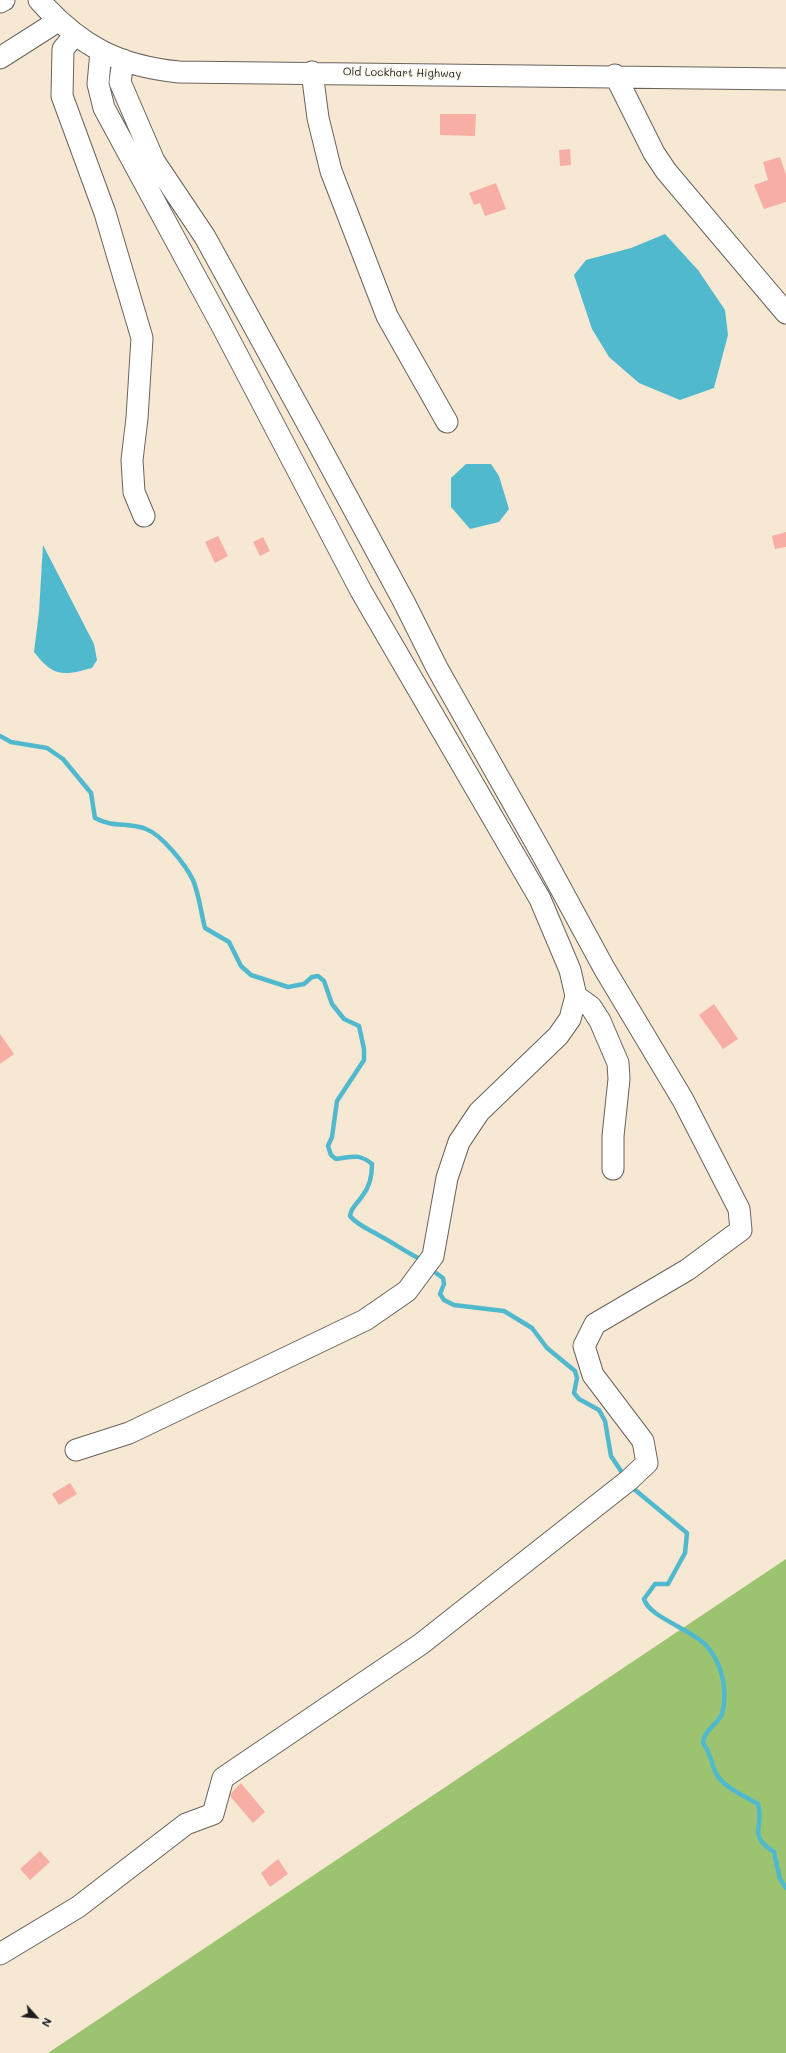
<!DOCTYPE html>
<style>
body{margin:0}
#map{position:relative;width:786px;height:2053px;overflow:hidden;background:#f7e8d3;font-family:Mali,sans-serif}
canvas{display:block}
.north{position:absolute;left:16px;top:1997px;width:40px;height:40px;-webkit-text-stroke:3px #fbf7ec;paint-order:stroke;rotate:117deg;font-size:11px;font-weight:700;line-height:16px;text-align:center;color:#1c1c1c}
.north::after{content:'';display:block;margin:auto;width:14px;height:18px;background:#1c1c1c;clip-path:polygon(50% 0,100% 100%,50% 72%,0 100%)}
</style>
<div id="map">
<canvas width="786" height="2053"></canvas>
<div class="north">N</div>
</div>
<script>
const c = document.querySelector('canvas').getContext('2d');
c.lineJoin = 'round';
function paint(path, color) { c.fillStyle = color; c.fill(path, 'evenodd'); }
function stroke(path, color, width, dash) { c.strokeStyle = color; c.lineWidth = width; c.lineCap = dash ? 'butt' : 'round'; c.setLineDash(dash || []); c.stroke(path); }
function drawText(font, color, halo, rows, align = 'center') {
  c.font = font + ' Mali,sans-serif'; c.lineWidth = 3.5; c.setLineDash([]); c.textBaseline = 'middle'; c.strokeStyle = halo; c.fillStyle = color; for (const [text, x, y, turn = 0] of rows) {
    c.save(); c.translate(x, y); c.rotate((+turn || 0) * Math.PI / 180); c.textAlign = isNaN(turn) ? turn : align; if (halo) c.strokeText(text, 0, 0); c.fillText(text, 0, 0); c.restore();
  }
}
paint(new Path2D(`
 M 786,1559 L 786,2053 L 48,2053 Z`), '#9cc470');
paint(new Path2D(`
 M 665,234 L 698,270 L 725,310 L 728,335 L 714,388 L 680,400 L 639,383 L 609,357 L 592,329 L 574,275 L 586,260 L 631,248 Z
 M 466,464 L 491,464 L 499,476 L 509,509 L 499,522 L 470,529 L 451,507 L 451,478 Z
 M 43,545 L 94,644 L 97,660 L 92,668 C 63,676 53,677 34,652 L 39,612 Z`), '#51b9ce');
stroke(new Path2D(`
 M 0,736 L 11,742 L 47,748 L 63,759 L 91,793 L 95,818 C 113,828 129,822 146,829 C 162,835 185,864 193,880 C 199,894 201,913 205,928 L 229,942 L 241,966 L 251,975 L 288,987 L 304,984 L 312,977 L 318,976 L 324,981 L 332,1004 L 344,1019 L 359,1026 L 364,1049 L 364,1060 L 337,1101 L 332,1137 L 328,1146 L 331,1155 L 336,1159 C 352,1157 359,1153 372,1164 C 372,1175 370,1186 363,1195 C 358,1203 351,1207 350,1216 C 358,1226 371,1230 382,1237 C 395,1244 406,1252 420,1259
 M 436,1273 L 443,1278 L 444,1284 L 440,1294 L 444,1300 L 454,1305 L 504,1311 L 532,1328 L 547,1348 L 575,1371 L 577,1378 L 574,1393 L 579,1399 L 599,1410 L 605,1421 L 611,1456 L 621,1471
 M 634,1489 L 687,1533 L 685,1553 L 668,1584 L 655,1584 L 644,1599 C 650,1619 695,1629 710,1650 C 722,1667 726,1684 724,1704 C 723,1708 723,1713 721,1716 C 715,1726 704,1731 703,1743 C 712,1755 711,1765 717,1775 C 725,1788 745,1796 758,1804 C 765,1828 746,1834 774,1852 L 780,1879 L 786,1888`), '#51b9ce', 4.5);
paint(new Path2D(`
 M 440,114 L 476,114 L 475,136 L 440,135 Z
 M 570,149 L 571,165 L 560,166 L 559,150 Z
 M 780,157 L 786,175 L 786,202 L 764,209 L 754,185 L 768,180 L 763,162 Z
 M 496,183 L 506,209 L 485,216 L 480,203 L 474,205 L 469,193 Z
 M 786,532 L 786,547 L 775,549 L 772,536 Z
 M 218,536 L 228,556 L 215,563 L 205,542 Z
 M 263,537 L 270,551 L 260,556 L 253,542 Z
 M 714,1004 L 738,1039 L 723,1049 L 699,1015 Z
 M 0,1034 L 14,1054 L 0,1064 Z
 M 70,1483 L 77,1494 L 59,1505 L 52,1494 Z
 M 241,1783 L 265,1812 L 253,1823 L 230,1796 L 232,1792 Z
 M 40,1851 L 50,1862 L 30,1880 L 20,1869 Z
 M 278,1859 L 288,1874 L 270,1887 L 261,1873 Z`), '#f7aea5');
const minor = new Path2D(`
 M 39,0 C 80,46 118,66 179,72 L 786,79
 M 0,2 L 4,0
 M 75,35 L 63,49 L 62,96 L 105,213 L 142,338 L 137,418 L 132,460 L 134,492 L 144,516
 M 0,58 L 58,21
 M 312,72 L 318,118 L 331,171 L 387,316 L 447,422
 M 615,75 L 654,153 L 666,171 L 786,313
 M 576,996 L 591,1007 L 600,1021 L 618,1063 L 619,1079 L 613,1136 L 613,1169
 M 76,1450 L 129,1433 L 365,1320 L 407,1291 L 433,1256 L 447,1178 L 459,1142 L 479,1112 L 558,1036 L 570,1019 L 576,996 L 570,970 L 540,899 L 361,591 L 221,324 L 104,108 L 98,84 L 101,51
 M 0,1954 L 78,1907 L 186,1824 L 213,1814 L 223,1778 L 421,1644 L 629,1480 L 647,1463 L 643,1441 L 593,1375 L 584,1346 L 595,1324 L 687,1270 L 741,1230 L 739,1209 L 683,1100 L 604,968 L 542,854 L 437,668 L 404,602 L 318,443 L 205,237 L 154,161 L 120,82 L 123,60`);
stroke(minor, '#69635c', 23);
stroke(minor, '#fff', 21);
drawText('11px', '#1c1c1c', '#fbf7ec', [
 ["Old Lockhart Highway",402,73,1]
]);
</script>
